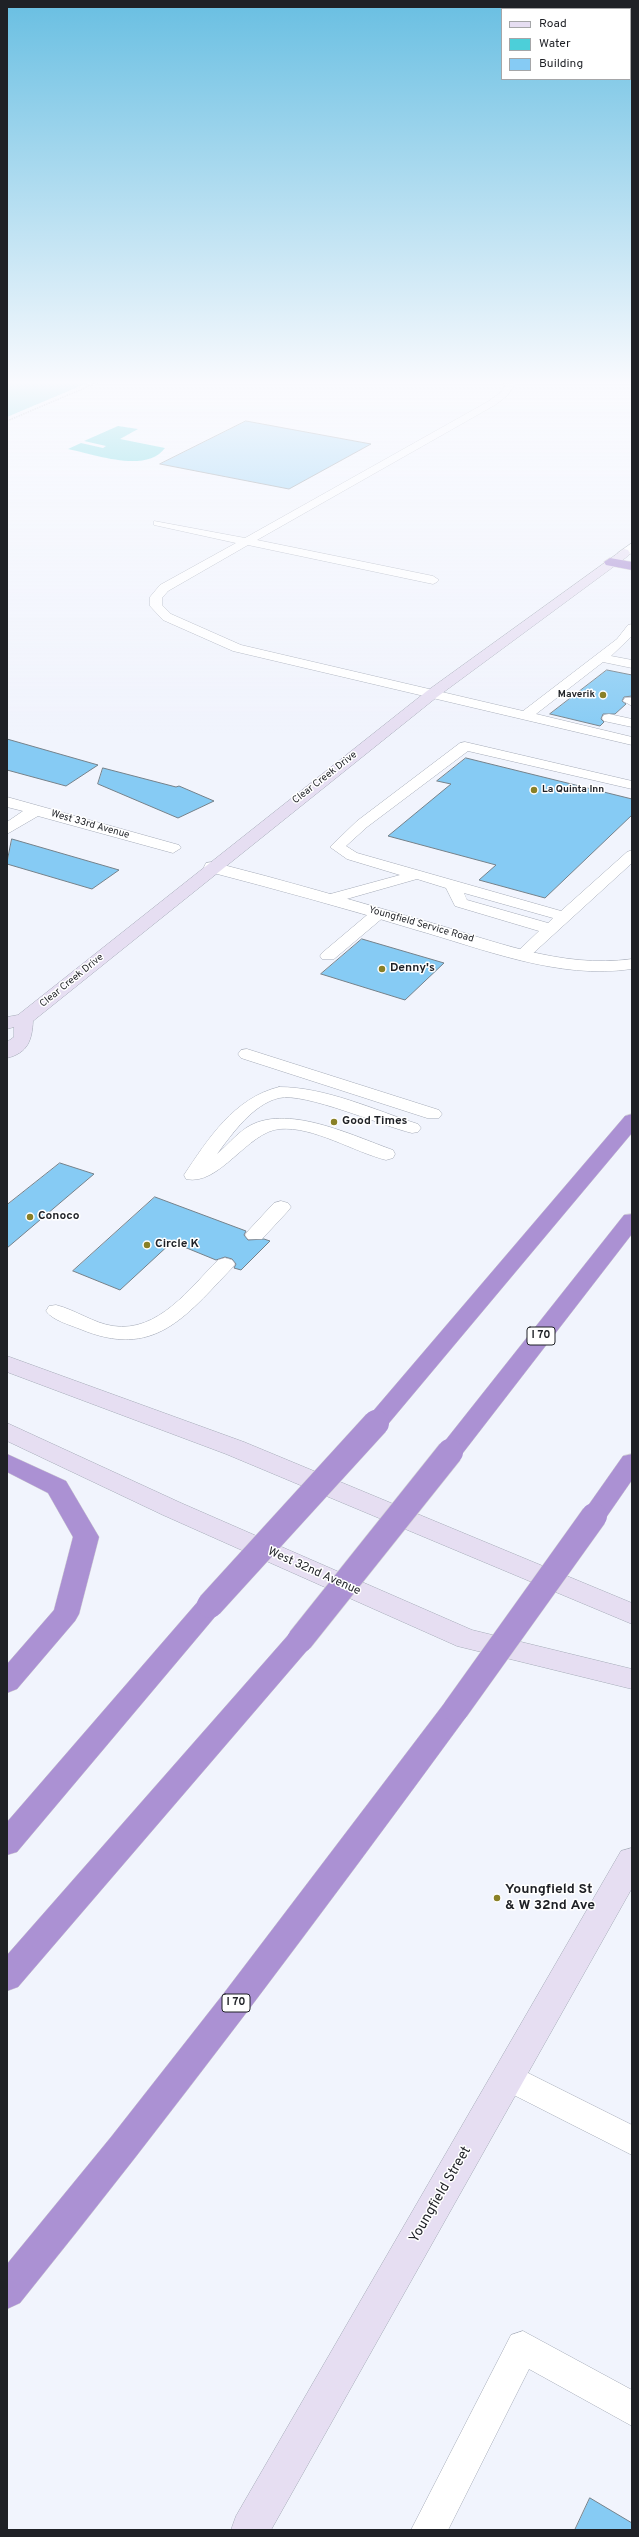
<!DOCTYPE html>
<style>
body{margin:0}
#map{position:relative;width:639px;height:2537px;overflow:hidden;background:#f1f4fd;font-family:Overpass,sans-serif}
canvas{display:block}
.frame{position:absolute;inset:0;border:8px solid #1f2126;pointer-events:none}
.legend{position:absolute;left:501px;top:8px;width:130px;height:72px;box-sizing:border-box;background:#fff;border:1px solid #a5a6a8;margin:0;padding:5px 7px;list-style:none;font-size:12px;color:#1f2126}
.legend li{display:flex;align-items:center;gap:8px;height:20px}
.legend b{width:20px;border:1px solid #a5a6a8}
</style>
<div id="map">
<canvas width="639" height="2537"></canvas>
<div class="frame"></div>
<ul class="legend">
<li><b style="height:5px;background:#e6def2"></b>Road</li>
<li><b style="height:11px;background:#4ccfd9"></b>Water</li>
<li><b style="height:11px;background:#86cbf4"></b>Building</li>
</ul>
</div>
<script>
const c = document.querySelector('canvas').getContext('2d');
c.lineJoin = 'round';
function paint(path, color) { c.fillStyle = color; c.fill(path, 'evenodd'); }
function stroke(path, color, width, dash) { c.strokeStyle = color; c.lineWidth = width; c.lineCap = dash ? 'butt' : 'round'; c.setLineDash(dash || []); c.stroke(path); }
function drawText(font, color, halo, rows, align = 'center') {
  c.font = font + ' Overpass,sans-serif'; c.lineWidth = 3; c.setLineDash([]); c.textBaseline = 'middle'; c.strokeStyle = halo; c.fillStyle = color; for (const [text, x, y, turn = 0] of rows) {
    c.save(); c.translate(x, y); c.rotate((+turn || 0) * Math.PI / 180); c.textAlign = isNaN(turn) ? turn : align; if (halo) c.strokeText(text, 0, 0); c.fillText(text, 0, 0); c.restore();
  }
}
paint(new Path2D(`
 M 7,381 L 92,381 L 7,417 Z
 M 118,426 L 138,429 L 120,439 L 165,448 C 146,474 94,454 68,449 L 81,443 L 103,448 L 106,446 L 84,441 Z`), '#4ccfd9');
const building = new Path2D(`
 M 246,421 L 371,444 L 289,489 L 160,464 Z
 M 607,670 L 632,675 L 632,696 L 624,697 L 622,701 L 626,704 L 615,714 L 603,714 L 601,719 L 604,722 L 600,726 L 550,714 Z
 M 7,739 L 98,765 L 66,786 L 7,770 Z
 M 466,758 L 632,799 L 632,815 L 545,898 L 479,880 L 496,865 L 388,836 L 451,784 L 437,781 Z
 M 103,768 L 176,787 L 179,786 L 214,801 L 178,818 L 98,784 Z
 M 12,839 L 119,870 L 92,889 L 7,864 Z
 M 362,939 L 444,963 L 405,1000 L 321,974 Z
 M 60,1163 L 94,1174 L 7,1248 L 7,1205 Z
 M 155,1197 L 246,1231 L 244,1235 L 248,1240 L 264,1239 L 270,1241 L 241,1270 L 234,1268 L 236,1264 L 232,1259 L 225,1257 L 216,1260 L 172,1242 L 120,1290 L 73,1271 Z
 M 590,2498 L 632,2523 L 632,2530 L 575,2530 Z`);
paint(building, '#86cbf4');
stroke(building, '#75818a', 1);
const service = new Path2D(`
 M 503,381 L 511,381 L 515,385 L 507,396 L 495,405 L 257,540 L 433,576 L 439,580 L 437,582 L 433,584 L 248,545 L 168,591 L 162,598 L 162,605 L 171,614 L 241,645 L 523,711 L 617,639 L 628,625 L 632,624 L 632,636 L 611,656 L 632,660 L 632,668 L 603,662 L 536,714 L 632,737 L 632,745 L 233,651 L 163,620 L 150,606 L 150,597 L 160,585 L 236,543 L 154,525 L 154,521 L 245,538 L 489,401 L 501,392 L 505,385 Z
 M 625,698 L 632,698 L 632,706 L 623,701 Z
 M 609,714 L 632,719 L 632,727 L 604,721 L 602,718 L 604,715 Z
 M 465,742 L 632,781 L 632,789 L 468,751 L 367,827 L 346,846 L 357,853 L 561,911 L 627,852 L 632,850 L 632,863 L 529,957 L 523,959 L 515,954 L 539,931 L 455,906 L 446,888 L 417,879 L 329,904 L 321,899 L 323,896 L 400,875 L 347,859 L 330,847 L 357,821 L 460,743 ZM 464,893 L 553,918 L 548,923 L 467,900 Z
 M 379,908 L 387,913 L 385,916 L 334,959 L 322,959 L 320,956 L 322,953 L 373,910 Z
 M 247,1049 L 439,1110 L 442,1114 L 439,1118 L 427,1118 L 241,1058 L 238,1054 L 241,1050 Z
 M 279,1087 C 326,1087 374,1110 418,1124 L 421,1128 L 418,1132 L 412,1133 C 382,1126 305,1092 279,1098 C 253,1104 232,1134 217,1154 C 227,1146 235,1135 246,1128 C 285,1102 353,1136 393,1150 L 395,1154 L 393,1158 L 386,1160 C 354,1152 313,1126 280,1129 C 248,1131 219,1187 186,1179 L 184,1175 C 208,1139 234,1098 279,1087 Z
 M 281,1201 L 288,1203 L 291,1207 L 288,1211 L 262,1239 L 248,1239 L 245,1235 L 248,1231 L 274,1203 Z
 M 225,1258 L 232,1260 L 235,1264 L 232,1268 C 185,1317 154,1360 80,1329 C 70,1325 52,1320 46,1311 L 49,1306 L 56,1305 C 76,1310 93,1323 113,1326 C 158,1333 190,1288 218,1260 Z
 M 508,2063 L 632,2125 L 632,2155 L 498,2087 L 493,2077 L 498,2067 Z
 M 523,2331 L 632,2390 L 632,2426 L 529,2369 L 448,2530 L 411,2530 L 511,2335 Z`);
const minor = new Path2D(`
 M 7,797 L 179,845 L 181,848 L 173,853 L 38,816 L 7,834 L 7,822 L 23,811 L 7,807 Z
 M 212,862 C 284,880 354,901 425,921 C 492,940 561,969 632,959 L 632,969 C 558,980 484,949 413,929 C 345,908 275,889 206,871 L 204,867 L 206,863 Z`);
const tertiary = new Path2D(`
 M 632,543 L 632,553 L 624,557 L 620,556 L 618,553 Z`);
const secondary = new Path2D(`
 M 624,549 L 628,550 L 630,553 L 628,556 L 437,697 L 33,1021 C 32,1040 28,1053 7,1058 L 7,1042 L 14,1037 L 14,1027 L 7,1029 L 7,1017 L 18,1015 L 427,691 Z
 M 7,1356 L 244,1442 L 632,1603 L 632,1624 L 226,1454 L 7,1372 Z
 M 7,1423 L 181,1503 L 472,1630 L 632,1669 L 632,1689 L 457,1646 L 163,1515 L 7,1441 Z
 M 632,1848 L 632,1888 L 271,2530 L 231,2530 L 236,2516 L 621,1851 Z`);
const motorway = new Path2D(`
 M 610,558 L 632,562 L 632,570 L 606,565 L 604,562 Z
 M 632,1114 L 632,1133 L 384,1429 L 376,1431 L 368,1429 L 364,1423 L 368,1417 L 625,1116 Z
 M 632,1214 L 632,1234 L 459,1458 L 450,1460 L 441,1458 L 438,1452 L 441,1446 L 624,1215 Z
 M 7,1454 L 66,1481 L 99,1537 L 79,1614 L 75,1621 L 17,1689 L 7,1693 L 7,1664 L 54,1610 L 73,1537 L 48,1493 L 7,1472 Z
 M 632,1454 L 632,1480 L 603,1522 L 594,1525 L 585,1522 L 581,1516 L 585,1510 L 623,1456 Z
 M 210,1595 L 219,1598 L 223,1605 L 219,1612 L 17,1852 L 7,1855 L 7,1822 L 201,1598 Z
 M 300,1630 L 310,1633 L 313,1640 L 310,1647 L 18,1987 L 7,1991 L 7,1955 L 290,1633 Z
 M 456,1698 L 466,1701 L 470,1709 L 466,1717 C 321,1915 174,2112 20,2303 L 7,2309 L 7,2264 L 111,2137 L 224,1993 L 446,1701 Z`);
stroke(service, '#a5abb8', 1);
stroke(minor, '#a5abb8', 1);
stroke(tertiary, '#a5abb8', 1);
stroke(secondary, '#a5abb8', 1);
stroke(motorway, '#d2d3d4', 1);
stroke(new Path2D(`
 M 7,421 L 101,381`), '#a7aab1', 1.5, [1.5, 1]);
paint(service, '#fff');
paint(minor, '#fff');
paint(tertiary, '#fff');
paint(secondary, '#e6def2');
paint(motorway, '#ab91d3');
const motorwayBridge = new Path2D(`
 M 210,1605 L 376,1423
 M 300,1640 L 450,1452
 M 456,1709 L 594,1516`);
stroke(motorwayBridge, '#d2d3d4', 27, []);
stroke(motorwayBridge, '#ab91d3', 26);
const sky = c.createLinearGradient(0, 0, 0, 736);
sky.addColorStop(0, '#69bfe2');
sky.addColorStop(0.52, '#f9fafe');
sky.addColorStop(1, '#f9fafe00');
c.fillStyle = sky;
c.fillRect(0, 0, 639, 736);
for (const [x, y, r, color] of [
 [603,695,4,"#898027"],
 [534,790,4,"#898027"],
 [382,969,4,"#898027"],
 [334,1122,4,"#898027"],
 [30,1217,4,"#898027"],
 [147,1245,4,"#898027"],
 [497,1898,4,"#898027"]
]) { const dot = new Path2D(); dot.arc(x, y, r, 0, 2 * Math.PI); c.fillStyle = color; c.fill(dot); stroke(dot, '#fff', 1.5); }
drawText('bold 10px', '#1f2126', '#fff', [
 ["Maverik",595,695],
 ["La Quinta Inn",542,790,"left"]
], 'right');
drawText('10px', '#1f2126', '#fff', [
 ["Clear Creek Drive",325,778,-38],
 ["West 33rd Avenue",90,825,16],
 ["Youngfield Service Road",421,925,16],
 ["Clear Creek Drive",72,981,-39]
]);
for (const [x, y, w] of [
 [541,1336,28],
 [236,2003,28]
]) { const box = new Path2D(); box.roundRect(x - w / 2, y - 9, w, 18, 3); c.fillStyle = '#fff'; c.fill(box); stroke(box, '#1f2126', 1); }
drawText('bold 11px', '#1f2126', null, [
 ["I 70",541,1336],
 ["I 70",236,2003]
]);
drawText('bold 12px', '#1f2126', '#fff', [
 ["Denny's",390,969],
 ["Good Times",342,1122],
 ["Conoco",38,1217],
 ["Circle K",155,1245]
], 'left');
drawText('12px', '#1f2126', '#fff', [
 ["West 32nd Avenue",314,1572,24]
]);
drawText('bold 14px', '#1f2126', '#fff', [
 ["Youngfield St",505,1890],
 ["& W 32nd Ave",505,1906]
], 'left');
drawText('14px', '#1f2126', '#fff', [
 ["Youngfield Street",441,2195,-60]
]);
</script>
